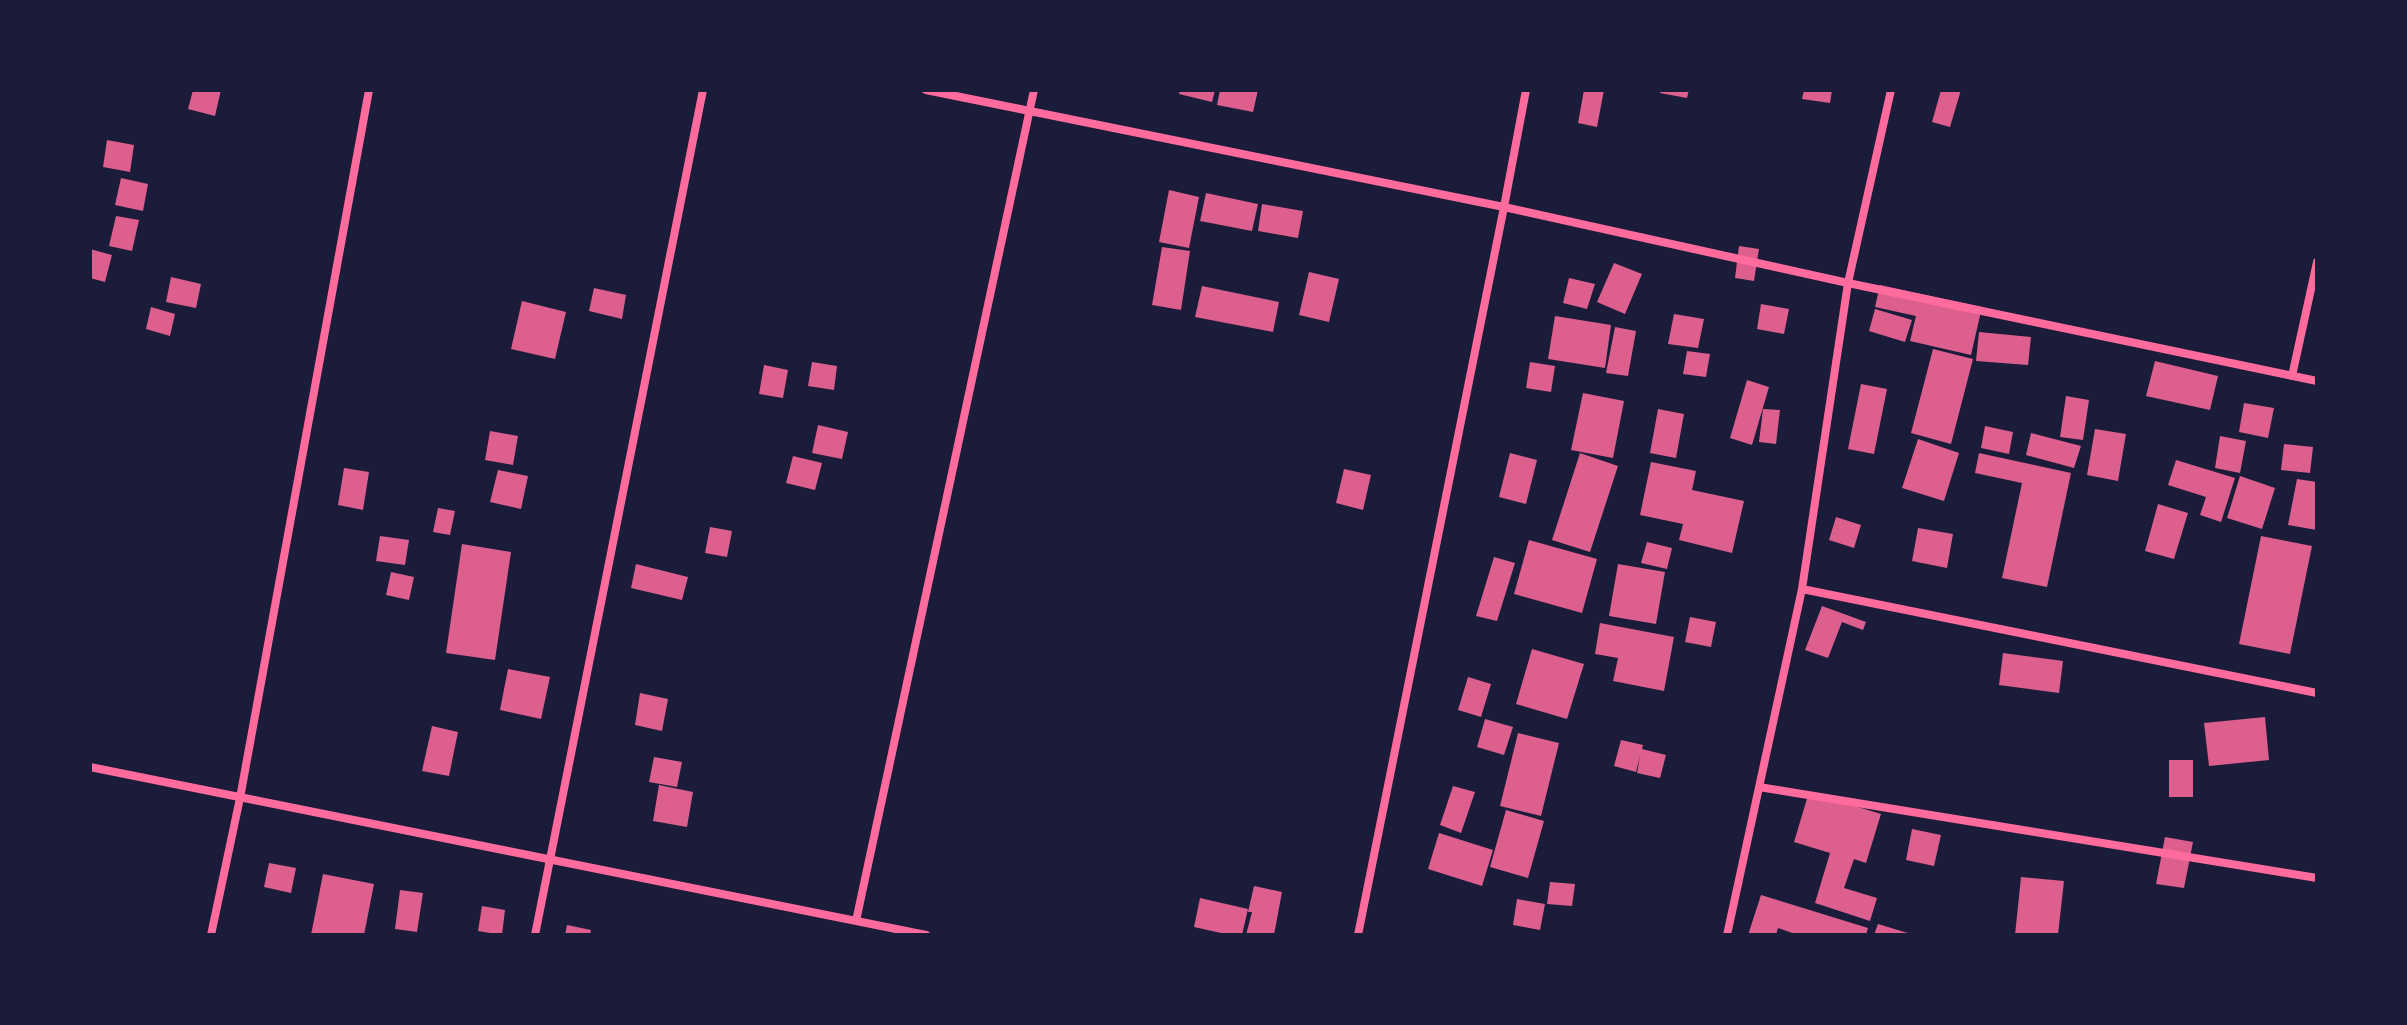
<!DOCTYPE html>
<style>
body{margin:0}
#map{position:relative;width:2407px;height:1025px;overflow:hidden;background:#1b1b3a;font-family:Helvetica,sans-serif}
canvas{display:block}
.frame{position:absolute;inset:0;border:92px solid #1b1b3a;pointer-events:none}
</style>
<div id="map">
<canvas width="2407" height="1025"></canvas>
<div class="frame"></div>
</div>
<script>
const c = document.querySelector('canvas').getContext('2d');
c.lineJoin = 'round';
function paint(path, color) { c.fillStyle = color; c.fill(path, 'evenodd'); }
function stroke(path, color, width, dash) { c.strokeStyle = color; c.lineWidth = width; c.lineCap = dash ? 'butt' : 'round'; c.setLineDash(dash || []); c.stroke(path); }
paint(new Path2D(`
 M 193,90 L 221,90 L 215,116 L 188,109 Z
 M 1180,90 L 1215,90 L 1212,102 L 1179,94 Z
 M 1220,90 L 1258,90 L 1253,112 L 1217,105 Z
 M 1584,90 L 1604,90 L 1597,127 L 1578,123 Z
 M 1661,90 L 1689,90 L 1687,98 L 1660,93 Z
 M 1804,90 L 1832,90 L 1830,103 L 1802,99 Z
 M 1941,90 L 1961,90 L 1950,127 L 1932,122 Z
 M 107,140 L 134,145 L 130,172 L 103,167 Z
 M 121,178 L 148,184 L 143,211 L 115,205 Z
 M 1169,190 L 1199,197 L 1189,248 L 1159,242 Z
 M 1206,193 L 1258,204 L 1252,231 L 1200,221 Z
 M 1262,204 L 1303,211 L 1298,238 L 1258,231 Z
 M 116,216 L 139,220 L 132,251 L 109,246 Z
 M 1739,246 L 1759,249 L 1754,281 L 1735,278 Z
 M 1162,247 L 1190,251 L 1181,310 L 1152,305 Z
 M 90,249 L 112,255 L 105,282 L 90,278 Z
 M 1614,263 L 1642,274 L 1625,314 L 1597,302 Z
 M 1309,272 L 1339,279 L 1329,322 L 1299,315 Z
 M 171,277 L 201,284 L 196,308 L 166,302 Z
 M 1569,278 L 1595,284 L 1587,309 L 1563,303 Z
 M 1880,285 L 1982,307 L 1971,355 L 1910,341 L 1916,316 L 1875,307 Z
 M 1202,286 L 1279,302 L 1273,332 L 1195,317 Z
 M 594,288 L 626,295 L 622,319 L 589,311 Z
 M 522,301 L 566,312 L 555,359 L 511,349 Z
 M 1761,304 L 1789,309 L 1784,334 L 1757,329 Z
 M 151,307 L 175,314 L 170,336 L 146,329 Z
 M 1875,309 L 1912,320 L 1905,342 L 1869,331 Z
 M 1674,314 L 1704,319 L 1698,348 L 1668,344 Z
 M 1555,316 L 1611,325 L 1605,368 L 1548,359 Z
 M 1615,327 L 1636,331 L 1628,376 L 1606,373 Z
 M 1979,332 L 2031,337 L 2028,365 L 1976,361 Z
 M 1933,349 L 1973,359 L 1951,444 L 1911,433 Z
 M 1687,351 L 1710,354 L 1706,377 L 1683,374 Z
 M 2155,361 L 2218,376 L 2210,410 L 2146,396 Z
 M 812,362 L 837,366 L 834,390 L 808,386 Z
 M 1530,362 L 1555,366 L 1551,392 L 1526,388 Z
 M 764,365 L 788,370 L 783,398 L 759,394 Z
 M 1747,380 L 1769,387 L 1752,445 L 1730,438 Z
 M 1861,384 L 1887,389 L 1874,454 L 1848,449 Z
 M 1583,393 L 1624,401 L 1613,458 L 1571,450 Z
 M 2066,396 L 2089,400 L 2083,440 L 2060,437 Z
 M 2244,403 L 2274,408 L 2268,438 L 2239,432 Z
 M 1658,409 L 1684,414 L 1676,458 L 1650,453 Z
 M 1763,409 L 1780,410 L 1776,444 L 1759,442 Z
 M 818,425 L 848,432 L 842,459 L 812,453 Z
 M 1985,426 L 2013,432 L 2009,454 L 1981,448 Z
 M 2095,429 L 2126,434 L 2118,481 L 2087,475 Z
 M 490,431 L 518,436 L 513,465 L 485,460 Z
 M 2031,433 L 2081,446 L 2074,468 L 2026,455 Z
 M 2220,436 L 2246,441 L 2240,473 L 2215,468 Z
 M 1918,439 L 1959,453 L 1944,501 L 1902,488 Z
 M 2284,444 L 2313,447 L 2310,473 L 2281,470 Z
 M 1510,453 L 1537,460 L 1526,504 L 1499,497 Z
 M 1580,453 L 1618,466 L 1590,552 L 1552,540 Z
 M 1979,453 L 2071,473 L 2047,587 L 2002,578 L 2022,483 L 1975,473 Z
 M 793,456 L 822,463 L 815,490 L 786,483 Z
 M 2176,460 L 2235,478 L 2221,522 L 2200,515 L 2206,497 L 2168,485 Z
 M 1651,462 L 1696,471 L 1692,490 L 1744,501 L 1732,553 L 1679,540 L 1683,524 L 1640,515 Z
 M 344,468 L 369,472 L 363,510 L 338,505 Z
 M 1344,469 L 1371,475 L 1363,510 L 1336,503 Z
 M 498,470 L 528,476 L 521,509 L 490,502 Z
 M 2240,476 L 2275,488 L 2262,529 L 2227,518 Z
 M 2297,479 L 2317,482 L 2317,530 L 2288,525 Z
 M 2158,504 L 2188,513 L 2174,559 L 2145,551 Z
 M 438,508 L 455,511 L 450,535 L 433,532 Z
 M 1836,517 L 1861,525 L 1854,548 L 1829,540 Z
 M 710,527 L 732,531 L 727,557 L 705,553 Z
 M 1918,528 L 1953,534 L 1947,568 L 1912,561 Z
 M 380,536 L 409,540 L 405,565 L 376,561 Z
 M 2261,536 L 2312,546 L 2290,654 L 2239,644 Z
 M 1529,540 L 1597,559 L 1582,613 L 1514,594 Z
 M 1647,542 L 1672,548 L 1667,569 L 1641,563 Z
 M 462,544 L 511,552 L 495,660 L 446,653 Z
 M 1494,557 L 1515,563 L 1497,621 L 1476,616 Z
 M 636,564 L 688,577 L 682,600 L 631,588 Z
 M 1618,564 L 1665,572 L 1656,624 L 1609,616 Z
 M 391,572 L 414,577 L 409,600 L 386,595 Z
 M 1822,606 L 1866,622 L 1863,630 L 1842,622 L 1828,658 L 1805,650 Z
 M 1690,617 L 1716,622 L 1711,647 L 1685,642 Z
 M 1600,623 L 1674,637 L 1664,691 L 1613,681 L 1618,658 L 1595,654 Z
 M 1532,649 L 1584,664 L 1567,719 L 1516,704 Z
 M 2003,653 L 2063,661 L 2059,693 L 1999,685 Z
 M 508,669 L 550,677 L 541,719 L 500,710 Z
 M 1468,677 L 1491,684 L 1481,717 L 1458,710 Z
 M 640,693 L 668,699 L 662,731 L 635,725 Z
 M 2265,717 L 2269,760 L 2209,766 L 2204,723 Z
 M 1485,719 L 1513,727 L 1504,755 L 1477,747 Z
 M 432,726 L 458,732 L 449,776 L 422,771 Z
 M 1518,733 L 1559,743 L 1541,816 L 1500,806 Z
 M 1621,740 L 1643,745 L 1642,749 L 1666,755 L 1660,778 L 1637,773 L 1640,756 L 1636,772 L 1614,766 Z
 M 654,757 L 682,762 L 677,787 L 649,782 Z
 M 2169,760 L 2193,760 L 2193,797 L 2169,797 Z
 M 659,785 L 693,792 L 687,827 L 653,821 Z
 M 1453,786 L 1475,792 L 1461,833 L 1440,825 Z
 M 1809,792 L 1881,814 L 1866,863 L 1854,859 L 1844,888 L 1877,898 L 1870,921 L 1815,903 L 1830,853 L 1794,842 Z
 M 1506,810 L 1544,821 L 1528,878 L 1490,867 Z
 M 1912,829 L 1941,835 L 1934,866 L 1906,860 Z
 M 1439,833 L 1493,850 L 1482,886 L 1428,869 Z
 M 2165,837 L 2193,842 L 2184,888 L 2156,884 Z
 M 269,863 L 296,868 L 291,893 L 264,887 Z
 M 323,874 L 374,884 L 364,935 L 311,935 Z
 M 2021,877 L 2064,881 L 2058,935 L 2015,935 Z
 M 1550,882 L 1575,884 L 1572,906 L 1547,904 Z
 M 1254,886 L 1282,892 L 1274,935 L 1246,935 L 1252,912 L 1248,912 Z
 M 400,890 L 423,893 L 417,932 L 395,929 Z
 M 1761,895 L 1868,928 L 1866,935 L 1798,935 L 1778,928 L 1776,935 L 1748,935 Z
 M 1200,898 L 1248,909 L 1242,935 L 1230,935 L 1194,927 Z
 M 1517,899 L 1545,904 L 1540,930 L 1513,925 Z
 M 482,906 L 505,910 L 502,935 L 478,931 Z
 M 1878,924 L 1911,934 L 1911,935 L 1874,935 Z
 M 567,925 L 591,930 L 590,935 L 565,935 Z`), '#dd5f8e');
stroke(new Path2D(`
 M 926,90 L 1504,207 L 1848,283 L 2317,381
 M 2292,376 L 2317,262
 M 1802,589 L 2317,693
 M 90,767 L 926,935
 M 1759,787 L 2317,878
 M 856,921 L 1034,90
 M 211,935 L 240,798 L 369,90
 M 535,935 L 703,90
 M 1358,935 L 1504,207 L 1526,90
 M 1727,935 L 1802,589 L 1848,283 L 1891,90`), '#ff6b9d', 8);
</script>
